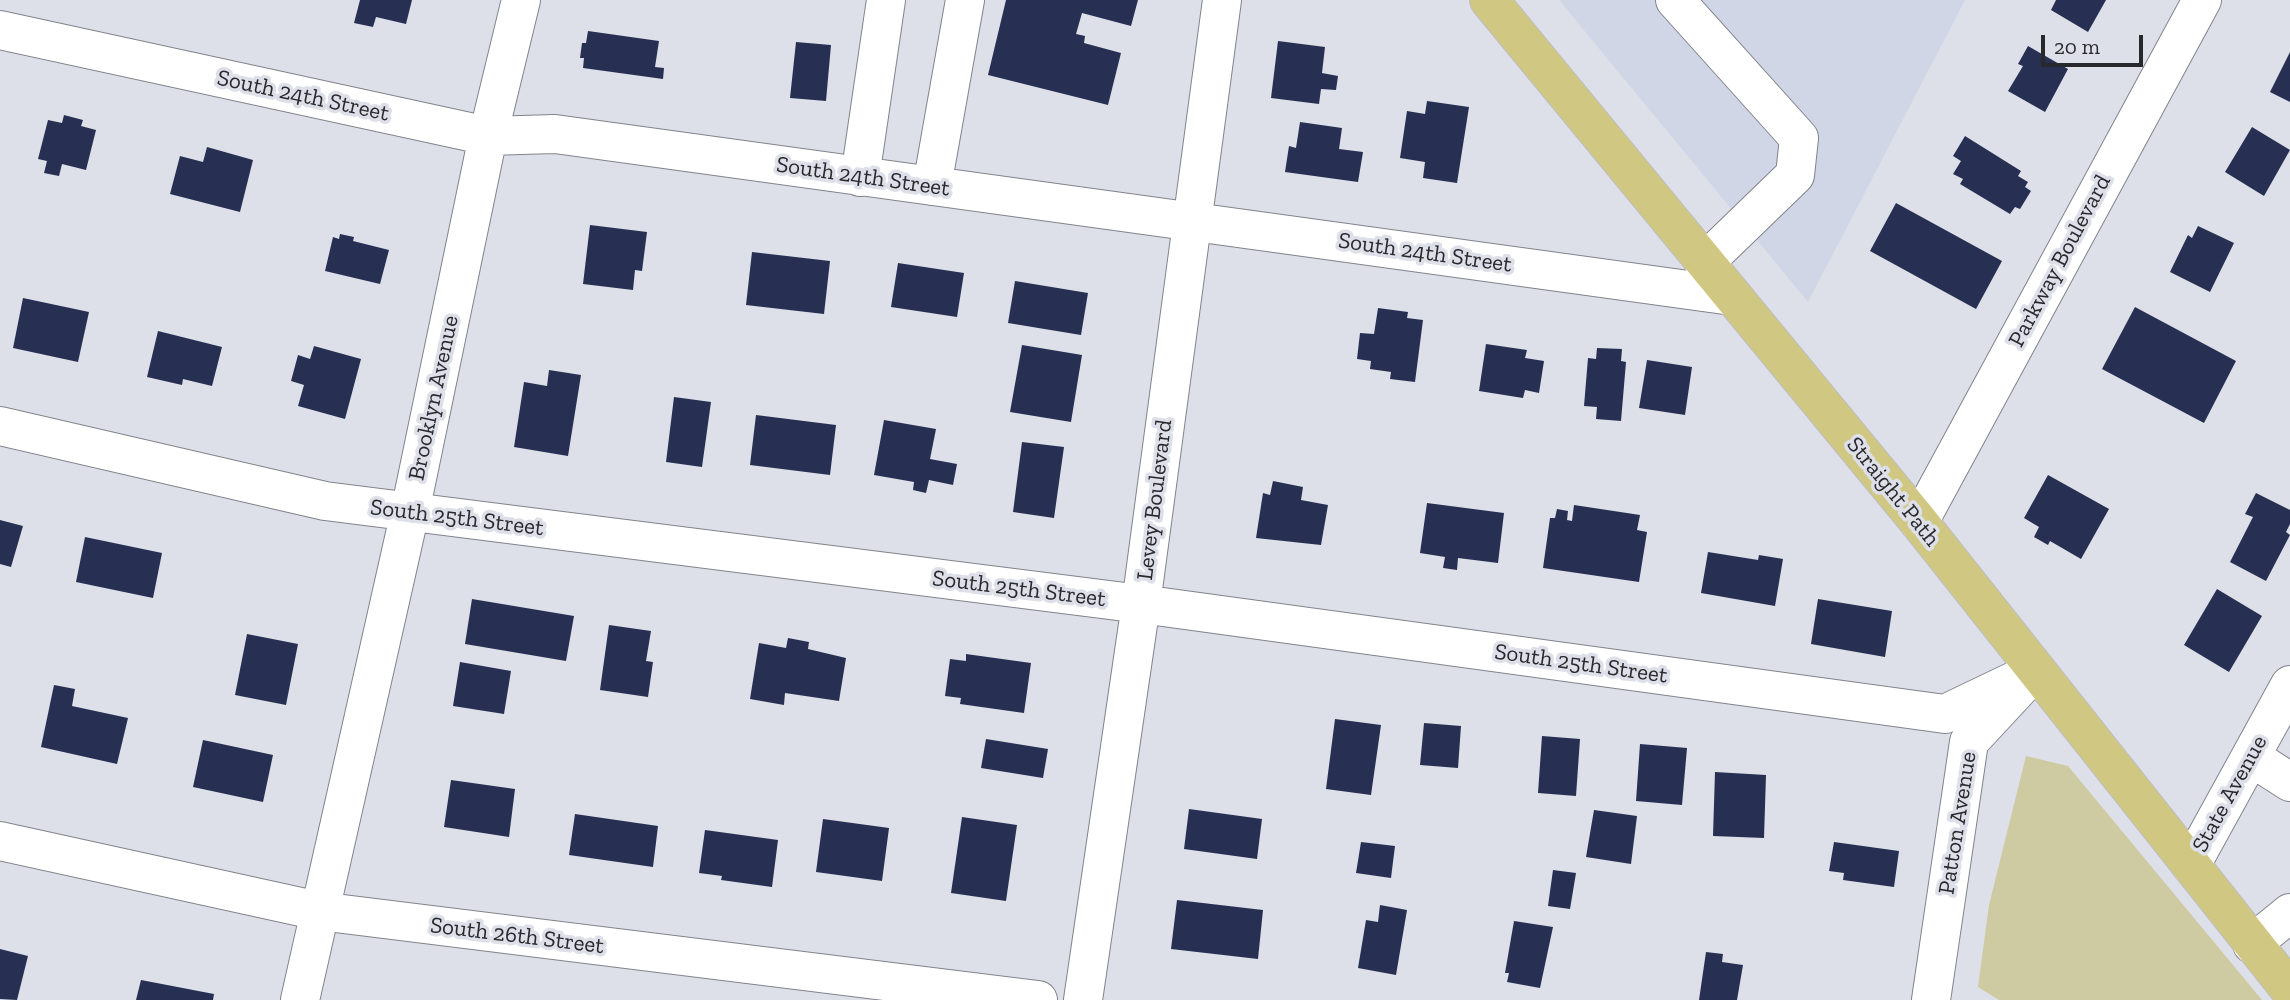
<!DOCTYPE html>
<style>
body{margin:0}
#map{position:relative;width:2290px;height:1000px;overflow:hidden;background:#dde0e9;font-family:"Zilla Slab",serif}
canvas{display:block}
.scale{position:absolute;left:2041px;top:35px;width:102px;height:32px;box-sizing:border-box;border:4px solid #28292c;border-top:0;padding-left:9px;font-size:21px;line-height:24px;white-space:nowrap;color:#28292c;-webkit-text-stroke:5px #dde0e9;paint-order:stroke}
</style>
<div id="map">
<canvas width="2290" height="1000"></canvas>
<div class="scale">20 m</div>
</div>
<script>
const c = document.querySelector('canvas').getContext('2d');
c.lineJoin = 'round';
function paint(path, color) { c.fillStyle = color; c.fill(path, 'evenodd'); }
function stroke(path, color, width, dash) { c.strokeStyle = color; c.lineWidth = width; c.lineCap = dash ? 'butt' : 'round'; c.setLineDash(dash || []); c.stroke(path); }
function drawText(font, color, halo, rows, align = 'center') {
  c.font = font + ' "Zilla Slab",serif'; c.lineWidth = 7; c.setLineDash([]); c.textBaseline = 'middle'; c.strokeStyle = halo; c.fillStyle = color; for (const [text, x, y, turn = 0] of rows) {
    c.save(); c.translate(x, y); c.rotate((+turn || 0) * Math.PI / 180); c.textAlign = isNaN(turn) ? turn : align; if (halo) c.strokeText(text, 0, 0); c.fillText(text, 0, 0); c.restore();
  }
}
paint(new Path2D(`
 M 1559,0 L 1965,0 L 1808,302 Z`), '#d1d6e6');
paint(new Path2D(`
 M 2026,756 L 2068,766 L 2262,1000 L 1999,1000 L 1978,987 L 1989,905 Z`), '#cecaa2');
paint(new Path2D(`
 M 360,0 L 412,0 L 406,24 L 376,17 L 373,27 L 354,23 Z
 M 1006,0 L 1138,0 L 1131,26 L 1082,13 L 1076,34 L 1085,36 L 1084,43 L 1121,53 L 1108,105 L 988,75 Z
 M 2056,0 L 2106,0 L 2088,32 L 2051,10 Z
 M 588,31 L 659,41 L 655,67 L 664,68 L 663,79 L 583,68 L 584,58 L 580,58 L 582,43 L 586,43 Z
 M 1278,41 L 1325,47 L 1322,73 L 1338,76 L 1336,90 L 1321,89 L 1319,104 L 1271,98 Z
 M 796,42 L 831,45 L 826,101 L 790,98 Z
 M 2028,46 L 2068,69 L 2045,112 L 2008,91 L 2023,66 L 2018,64 Z
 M 2290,52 L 2290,102 L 2270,92 Z
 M 1427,101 L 1469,107 L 1457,183 L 1423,178 L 1425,162 L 1400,158 L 1407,111 L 1425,114 Z
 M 64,115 L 83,120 L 81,126 L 96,130 L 86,170 L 62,164 L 59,176 L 44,173 L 47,161 L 38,159 L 48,120 L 62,123 Z
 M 1300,122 L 1342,128 L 1339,149 L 1363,152 L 1358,182 L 1285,172 L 1289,146 L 1296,148 Z
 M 2252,127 L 2290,150 L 2264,196 L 2225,172 Z
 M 1965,136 L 2021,171 L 2018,176 L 2028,182 L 2025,187 L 2031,191 L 2020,209 L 2015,207 L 2010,214 L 1960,184 L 1963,179 L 1953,174 L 1961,161 L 1953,156 Z
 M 207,147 L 253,160 L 240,212 L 170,194 L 180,156 L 203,162 Z
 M 1896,203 L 2002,261 L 1976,309 L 1870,251 Z
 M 590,225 L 647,232 L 642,271 L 635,270 L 633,290 L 583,284 Z
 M 2198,226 L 2234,243 L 2210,292 L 2170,272 L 2188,235 L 2192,238 Z
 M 340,234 L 354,237 L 353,241 L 389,250 L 380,284 L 325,271 L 333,237 L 339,239 Z
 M 752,252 L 830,261 L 824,314 L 746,305 Z
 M 898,263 L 964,273 L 957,317 L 891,307 Z
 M 1015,281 L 1088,293 L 1081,335 L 1008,323 Z
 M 23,298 L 89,312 L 78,362 L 13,348 Z
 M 2135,307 L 2236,361 L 2204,423 L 2102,369 Z
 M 1378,308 L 1408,312 L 1407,318 L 1423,320 L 1415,382 L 1390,379 L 1391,372 L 1370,369 L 1371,361 L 1357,359 L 1360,333 L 1374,334 Z
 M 158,331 L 222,347 L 212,386 L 183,379 L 182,385 L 147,377 Z
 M 1486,344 L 1527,350 L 1525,358 L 1544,361 L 1539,393 L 1525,390 L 1523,398 L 1479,391 Z
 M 1022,345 L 1082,355 L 1071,422 L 1010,412 Z
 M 314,346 L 361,359 L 345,419 L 298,406 L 304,385 L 291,381 L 298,355 L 310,359 Z
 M 1597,348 L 1622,349 L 1621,361 L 1626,362 L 1621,421 L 1596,419 L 1597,407 L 1584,406 L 1588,358 L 1596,359 Z
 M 1647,360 L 1692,367 L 1685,415 L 1639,408 Z
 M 549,370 L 581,375 L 568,456 L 514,447 L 524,382 L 547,386 Z
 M 674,397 L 711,402 L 702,467 L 666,462 Z
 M 756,415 L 836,425 L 830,475 L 750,465 Z
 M 884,420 L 936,429 L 930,459 L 957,464 L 953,485 L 929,480 L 926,493 L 913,490 L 914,482 L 874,475 Z
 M 1022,442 L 1064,447 L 1054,518 L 1013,512 Z
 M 2048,475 L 2109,509 L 2081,559 L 2050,541 L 2048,545 L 2034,537 L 2039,527 L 2024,518 Z
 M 1273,481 L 1303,487 L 1301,500 L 1328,505 L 1321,545 L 1256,538 L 1263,493 L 1270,495 Z
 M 2256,493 L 2290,510 L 2290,524 L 2286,532 L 2290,535 L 2266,581 L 2230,562 L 2253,517 L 2245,514 Z
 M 1427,503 L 1504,513 L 1498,563 L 1458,558 L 1457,570 L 1443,568 L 1445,557 L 1420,553 Z
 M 1574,505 L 1640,515 L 1637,530 L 1647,532 L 1639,582 L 1543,568 L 1550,518 L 1555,518 L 1557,509 L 1568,511 L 1567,520 L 1572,521 Z
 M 0,520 L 23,526 L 11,567 L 0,564 Z
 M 85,537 L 162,553 L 153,598 L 76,582 Z
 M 1708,552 L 1758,560 L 1759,555 L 1783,559 L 1775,606 L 1701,593 Z
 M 2217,589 L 2262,616 L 2229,672 L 2184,645 Z
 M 472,599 L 574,616 L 566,661 L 465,644 Z
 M 1818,599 L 1892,611 L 1885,657 L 1811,644 Z
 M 609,625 L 651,631 L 646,661 L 653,662 L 648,697 L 600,690 Z
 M 247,634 L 298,644 L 286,705 L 235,695 Z
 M 788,638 L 809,642 L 808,649 L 846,658 L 839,701 L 785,693 L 784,705 L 750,699 L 759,643 L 786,648 Z
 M 966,654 L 1031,663 L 1024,713 L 960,704 L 961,698 L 945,696 L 950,659 L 966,661 Z
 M 460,662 L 511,671 L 504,714 L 453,706 Z
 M 54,685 L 75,689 L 72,706 L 128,718 L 117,764 L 41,747 Z
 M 1335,719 L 1381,725 L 1371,795 L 1326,789 Z
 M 1424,723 L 1461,726 L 1458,768 L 1420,765 Z
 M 1542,736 L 1580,739 L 1576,796 L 1538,793 Z
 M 986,739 L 1048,749 L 1043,778 L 981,768 Z
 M 203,740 L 273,755 L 263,802 L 193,787 Z
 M 1640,744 L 1687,748 L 1682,805 L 1636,801 Z
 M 1715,772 L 1766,775 L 1764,838 L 1713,836 Z
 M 451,780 L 515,789 L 509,837 L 444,827 Z
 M 1189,809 L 1262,819 L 1257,859 L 1184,849 Z
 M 1594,810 L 1637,816 L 1631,864 L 1586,857 Z
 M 575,814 L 658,826 L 653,867 L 569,855 Z
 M 962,817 L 1017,825 L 1006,901 L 951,893 Z
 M 823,819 L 889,828 L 882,881 L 816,872 Z
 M 705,830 L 778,840 L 772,887 L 721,880 L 722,876 L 699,873 Z
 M 1361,842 L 1395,846 L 1391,878 L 1356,873 Z
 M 1834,842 L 1899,851 L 1894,887 L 1843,880 L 1844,873 L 1829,871 Z
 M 1553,870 L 1576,873 L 1570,909 L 1548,906 Z
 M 1177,900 L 1263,910 L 1258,959 L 1171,949 Z
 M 1380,905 L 1407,910 L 1396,975 L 1358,968 L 1366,920 L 1378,922 Z
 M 1514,921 L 1553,927 L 1540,988 L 1507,982 L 1509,973 L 1505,973 Z
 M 0,949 L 28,956 L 17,1000 L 0,999 Z
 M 1706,952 L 1723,954 L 1722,962 L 1743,965 L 1737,1000 L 1699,1000 Z
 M 141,980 L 214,994 L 213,1000 L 136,1000 Z`), '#273053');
const minor = new Path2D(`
 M 1675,0 L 1799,138 L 1795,175 L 1704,263
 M 0,30 L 488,136 L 555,134 L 1732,296
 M 860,177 L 886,0
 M 932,186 L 965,0
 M 0,426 L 325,501 L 1141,604 L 1945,714 L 2035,671
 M 1919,522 L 2202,0
 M 2251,757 L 2290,782
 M 0,841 L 319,911 L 1038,1000
 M 2191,865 L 2290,685
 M 2252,944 L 2290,913
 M 300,1000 L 410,512 L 488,136 L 521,0
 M 1083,1000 L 1141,604 L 1222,0
 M 1931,1000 L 1969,742 L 2022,685`);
const major = new Path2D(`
 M 1489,0 L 1919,522 L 2290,990`);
stroke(minor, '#82848c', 40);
stroke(major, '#bebfc0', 40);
stroke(minor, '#fff', 38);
stroke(major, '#d0c782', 38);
drawText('23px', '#28292c', '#dde0e9', [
 ["South 24th Street",303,96,12],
 ["South 24th Street",863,177,8],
 ["South 24th Street",1425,253,8],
 ["Parkway Boulevard",2060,261,-62],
 ["Brooklyn Avenue",434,398,-78],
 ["Straight Path",1893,492,51],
 ["Levey Boulevard",1155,500,-83],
 ["South 25th Street",457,518,7],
 ["South 25th Street",1019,589,7],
 ["South 25th Street",1581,664,8],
 ["State Avenue",2230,794,-61],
 ["Patton Avenue",1958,823,-81],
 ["South 26th Street",517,936,7]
]);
</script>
